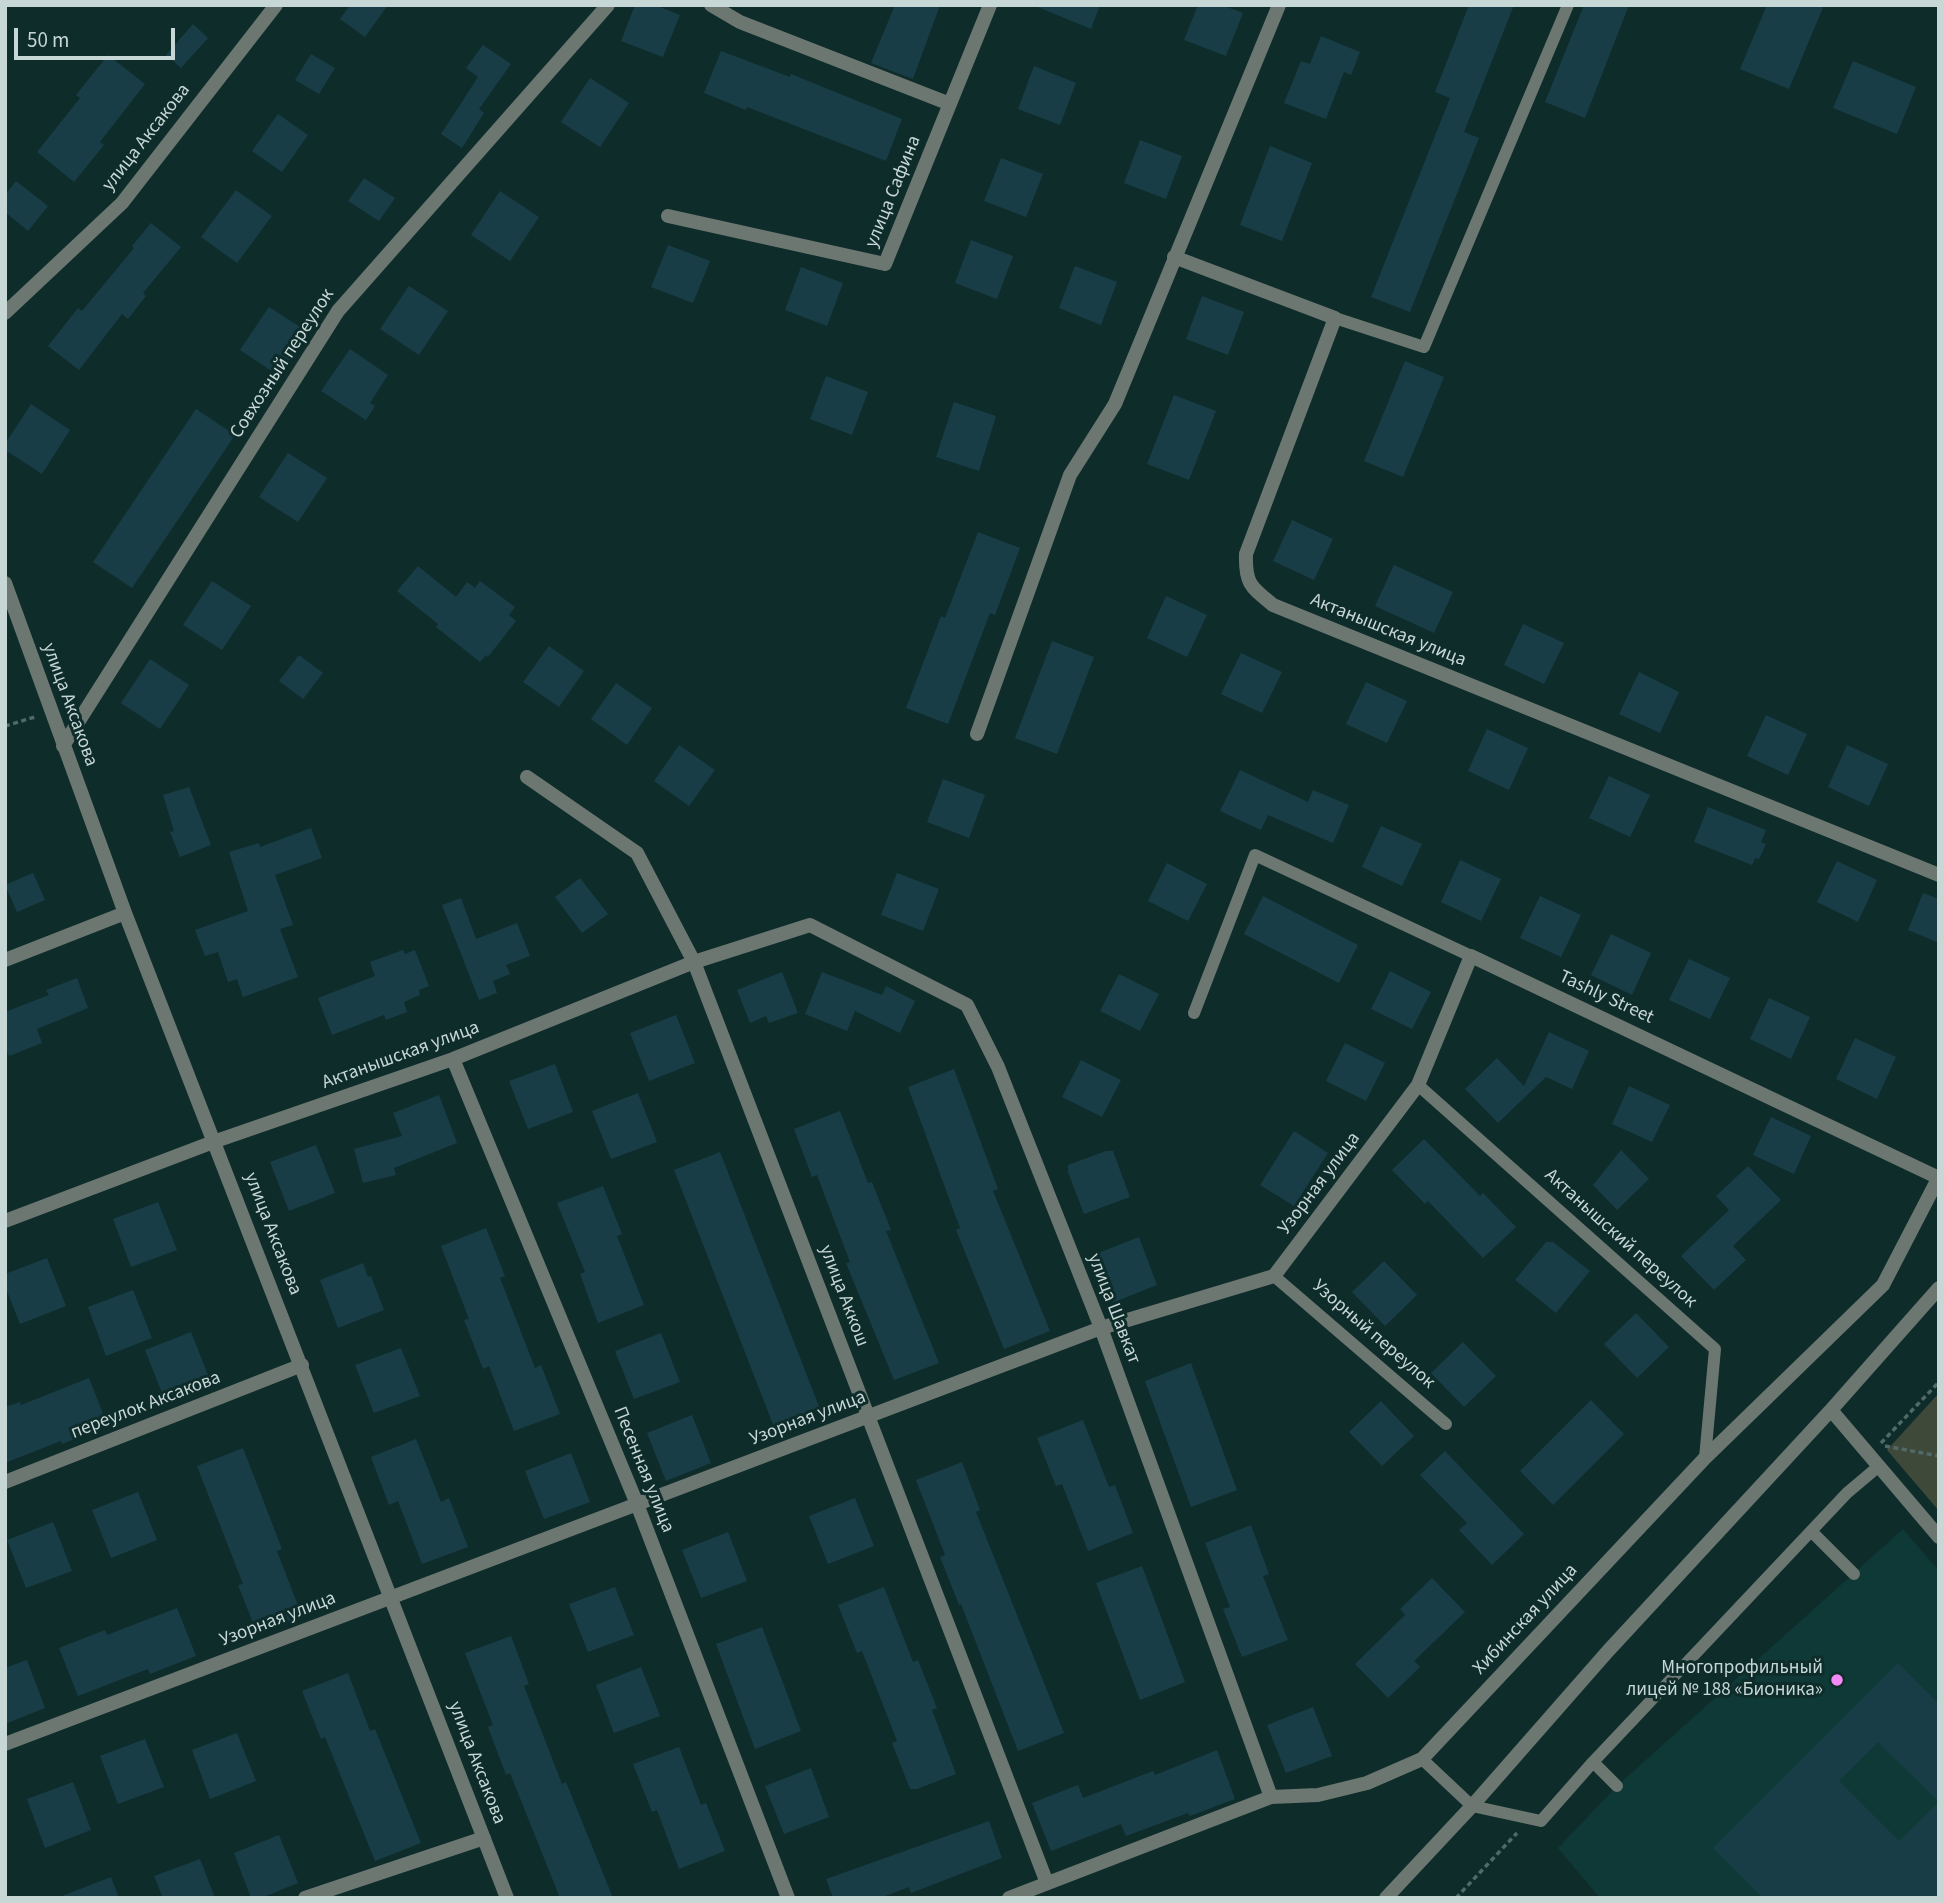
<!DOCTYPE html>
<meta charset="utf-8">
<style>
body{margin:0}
#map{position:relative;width:1944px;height:1903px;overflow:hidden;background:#0e2c2a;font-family:"Source Sans 3",sans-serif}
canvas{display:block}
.frame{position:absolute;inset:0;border:7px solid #c6d7d5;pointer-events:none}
.scale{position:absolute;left:14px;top:28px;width:161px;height:32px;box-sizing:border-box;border:4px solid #c6d7d5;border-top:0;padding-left:9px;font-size:21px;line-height:24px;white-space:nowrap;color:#c6d7d5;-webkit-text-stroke:5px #0e2c2a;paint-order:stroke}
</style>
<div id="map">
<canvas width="1944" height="1903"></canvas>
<div class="frame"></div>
<div class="scale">50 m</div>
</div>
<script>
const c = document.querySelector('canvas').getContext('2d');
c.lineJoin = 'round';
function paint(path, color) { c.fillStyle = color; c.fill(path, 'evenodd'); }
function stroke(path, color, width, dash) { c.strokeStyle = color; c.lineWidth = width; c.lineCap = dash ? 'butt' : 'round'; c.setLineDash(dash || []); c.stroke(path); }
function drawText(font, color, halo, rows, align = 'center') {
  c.font = font + ' "Source Sans 3",sans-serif'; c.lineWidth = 6; c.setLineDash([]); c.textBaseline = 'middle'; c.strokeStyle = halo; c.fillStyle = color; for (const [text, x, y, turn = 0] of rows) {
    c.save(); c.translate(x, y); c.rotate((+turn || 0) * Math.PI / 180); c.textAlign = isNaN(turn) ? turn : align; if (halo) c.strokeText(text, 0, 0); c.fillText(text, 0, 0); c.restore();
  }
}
paint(new Path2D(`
 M 1903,1529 L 1939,1571 L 1939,1898 L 1600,1898 L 1558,1848 L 1617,1786 Z`), '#0f3937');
paint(new Path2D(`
 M 1939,1393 L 1939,1511 L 1887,1450 Z`), '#3f493a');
paint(new Path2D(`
 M 350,5 L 388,5 L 365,37 L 340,19 Z
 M 635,5 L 655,5 L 680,15 L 663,57 L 621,41 Z
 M 895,5 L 940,5 L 913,79 L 871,63 Z
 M 1033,5 L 1100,5 L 1091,29 Z
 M 1198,5 L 1222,5 L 1243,13 L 1226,56 L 1184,40 Z
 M 1469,5 L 1514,5 L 1464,132 L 1479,138 L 1410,312 L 1371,297 L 1450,98 L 1435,92 Z
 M 1584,5 L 1629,5 L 1585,118 L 1545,102 Z
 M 1767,5 L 1824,5 L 1789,89 L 1740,69 Z
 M 193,24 L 208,38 L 181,68 L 166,55 Z
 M 1321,36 L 1360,52 L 1351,75 L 1344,72 L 1326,119 L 1284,103 L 1301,61 L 1310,64 Z
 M 483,45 L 511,64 L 479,109 L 484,113 L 462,148 L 441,134 L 478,77 L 466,68 Z
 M 721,51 L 790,77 L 791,74 L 902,119 L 886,161 L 747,107 L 746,110 L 704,93 Z
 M 311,54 L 335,68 L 319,94 L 295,80 Z
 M 108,55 L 145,84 L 100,142 L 104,145 L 74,182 L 37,152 L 80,98 L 76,95 Z
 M 1853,61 L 1916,87 L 1897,134 L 1833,108 Z
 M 1034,66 L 1076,83 L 1060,125 L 1018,109 Z
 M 590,78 L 629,103 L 600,147 L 561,122 Z
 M 278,114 L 308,135 L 282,172 L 252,151 Z
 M 1140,140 L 1182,156 L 1166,199 L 1124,183 Z
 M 1270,146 L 1312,163 L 1282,241 L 1240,225 Z
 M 1001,158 L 1043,174 L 1026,217 L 984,201 Z
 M 364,178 L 395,198 L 379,221 L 348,201 Z
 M 16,181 L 48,206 L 28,231 L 5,212 L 5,195 Z
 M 236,190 L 272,216 L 237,263 L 201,237 Z
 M 500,191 L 539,217 L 510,261 L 471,235 Z
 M 151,223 L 181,247 L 143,293 L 146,296 L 128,319 L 122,314 L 79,370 L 48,346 L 78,308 L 82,311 L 134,248 L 132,246 Z
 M 971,240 L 1013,256 L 997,299 L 955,283 Z
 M 668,245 L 710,261 L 693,303 L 651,287 Z
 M 1075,266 L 1117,282 L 1101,325 L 1059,308 Z
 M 801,267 L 843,283 L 827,326 L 785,310 Z
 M 409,286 L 448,311 L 419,355 L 380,329 Z
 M 1202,296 L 1244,312 L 1228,355 L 1186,339 Z
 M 269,307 L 308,332 L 279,376 L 240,350 Z
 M 350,349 L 388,375 L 370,403 L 375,406 L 366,420 L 321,391 Z
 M 1405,361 L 1444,377 L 1403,477 L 1364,461 Z
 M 826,376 L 868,392 L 852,435 L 810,419 Z
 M 1174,395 L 1216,411 L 1189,480 L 1147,464 Z
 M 954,402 L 996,416 L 979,471 L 936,457 Z
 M 31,404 L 70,430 L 42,474 L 5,450 L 5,444 Z
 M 196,409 L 235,435 L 132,588 L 93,562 Z
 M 288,453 L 327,478 L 298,522 L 259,497 Z
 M 1292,520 L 1333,539 L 1314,580 L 1273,561 Z
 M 978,532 L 1020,548 L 995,615 L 990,613 L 948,724 L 906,708 L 941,616 L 945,618 Z
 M 1394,565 L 1453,592 L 1434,633 L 1375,606 Z
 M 418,566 L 456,597 L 467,582 L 475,588 L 480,581 L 515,607 L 509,615 L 516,621 L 488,657 L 486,655 L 480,662 L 436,627 L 438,624 L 397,591 Z
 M 212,581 L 251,606 L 222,650 L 183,625 Z
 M 1166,596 L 1207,615 L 1187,657 L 1147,638 Z
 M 1523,624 L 1564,643 L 1544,684 L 1504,665 Z
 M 1052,641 L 1094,657 L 1057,754 L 1015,738 Z
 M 549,646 L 584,671 L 559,707 L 523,682 Z
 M 1241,653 L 1282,672 L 1262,713 L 1221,694 Z
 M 299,655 L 323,673 L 303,699 L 279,681 Z
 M 150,659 L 189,685 L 160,729 L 121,703 Z
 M 1639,672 L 1679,692 L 1660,733 L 1619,714 Z
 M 1366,682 L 1407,701 L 1387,743 L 1346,724 Z
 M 616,683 L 652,708 L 627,745 L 591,719 Z
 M 1766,715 L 1807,734 L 1788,775 L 1747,756 Z
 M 1487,729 L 1528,748 L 1509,790 L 1468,771 Z
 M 679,745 L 715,770 L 689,806 L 654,781 Z
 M 1847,745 L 1888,764 L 1869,806 L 1828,787 Z
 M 1240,770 L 1308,802 L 1313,790 L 1349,805 L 1333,843 L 1268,815 L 1261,830 L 1220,811 Z
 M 1609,776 L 1650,795 L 1630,837 L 1589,818 Z
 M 943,779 L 985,795 L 969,838 L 927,822 Z
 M 189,787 L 211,845 L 180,857 L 170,832 L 174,831 L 163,795 Z
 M 1708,807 L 1766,830 L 1761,842 L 1766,844 L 1759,859 L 1755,858 L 1752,865 L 1694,842 Z
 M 1381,826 L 1422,844 L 1402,886 L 1362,867 Z
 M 311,828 L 322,858 L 275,875 L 293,925 L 280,929 L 298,977 L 243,997 L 237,979 L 228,982 L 218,952 L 205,956 L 195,930 L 248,911 L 229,852 L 259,843 L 260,847 Z
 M 1460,860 L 1501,879 L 1481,921 L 1441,902 Z
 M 1837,861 L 1877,880 L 1858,922 L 1817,902 Z
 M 1167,863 L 1207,884 L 1188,921 L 1148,901 Z
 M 33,873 L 45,900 L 17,912 L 5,885 Z
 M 897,873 L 939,889 L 923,931 L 881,915 Z
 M 580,878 L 608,914 L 582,933 L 555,897 Z
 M 1923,893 L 1939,899 L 1939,943 L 1908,930 Z
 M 1263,896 L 1358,945 L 1339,983 L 1244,934 Z
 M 1540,896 L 1581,915 L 1561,957 L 1520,938 Z
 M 461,898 L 476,939 L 517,923 L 530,956 L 506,965 L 510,974 L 493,981 L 497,993 L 479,1000 L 442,905 Z
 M 1611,934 L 1651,953 L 1632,995 L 1591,975 Z
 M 403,950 L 405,954 L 415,950 L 429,986 L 419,990 L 420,995 L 404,1002 L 407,1012 L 386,1020 L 384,1015 L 332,1035 L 318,998 L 375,976 L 370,962 Z
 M 1689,959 L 1730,978 L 1710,1019 L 1669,1000 Z
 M 1390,971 L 1431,992 L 1412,1029 L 1371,1009 Z
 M 782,972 L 798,1013 L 769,1023 L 766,1016 L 750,1023 L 737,990 Z
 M 822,972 L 882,995 L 886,986 L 915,1001 L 900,1033 L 855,1011 L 847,1031 L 805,1014 Z
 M 1119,974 L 1159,994 L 1140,1031 L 1100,1011 Z
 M 77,978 L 88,1008 L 37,1029 L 42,1043 L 9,1056 L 5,1047 L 5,1012 L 49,995 L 46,990 Z
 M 1769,998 L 1810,1017 L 1791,1059 L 1750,1039 Z
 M 676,1015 L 695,1063 L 649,1081 L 630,1033 Z
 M 1549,1032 L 1589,1051 L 1572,1089 L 1546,1077 L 1498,1123 L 1465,1089 L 1497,1058 L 1524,1086 Z
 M 1855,1038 L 1896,1057 L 1877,1099 L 1836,1079 Z
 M 1345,1043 L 1385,1063 L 1366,1101 L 1326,1081 Z
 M 1081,1060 L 1121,1080 L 1102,1117 L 1062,1097 Z
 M 555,1064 L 573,1112 L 528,1129 L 509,1081 Z
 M 954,1069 L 998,1189 L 993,1191 L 1050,1331 L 1004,1349 L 956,1230 L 960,1228 L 908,1087 Z
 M 1629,1086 L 1670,1105 L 1652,1142 L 1612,1124 Z
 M 638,1093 L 657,1142 L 611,1159 L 592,1111 Z
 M 439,1095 L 457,1143 L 394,1168 L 396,1175 L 363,1183 L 354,1149 L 402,1136 L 393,1113 Z
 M 840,1111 L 868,1183 L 872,1182 L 891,1230 L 886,1231 L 939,1363 L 894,1380 L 846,1263 L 850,1262 L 817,1175 L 812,1177 L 794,1129 Z
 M 1771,1117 L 1811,1136 L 1794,1174 L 1753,1155 Z
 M 1294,1131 L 1328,1153 L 1294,1206 L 1260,1185 Z
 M 1424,1139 L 1480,1196 L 1483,1193 L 1516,1227 L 1483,1258 L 1428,1201 L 1425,1204 L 1392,1170 Z
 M 316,1145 L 335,1193 L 289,1211 L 270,1162 Z
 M 1621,1150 L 1649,1179 L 1617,1210 L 1593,1185 Z
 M 1106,1151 L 1113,1151 L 1130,1197 L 1084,1214 L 1068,1172 L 1068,1165 Z
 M 720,1152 L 820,1409 L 774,1427 L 674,1170 Z
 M 1748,1166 L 1781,1200 L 1733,1246 L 1746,1260 L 1714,1290 L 1681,1256 L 1729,1210 L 1716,1196 Z
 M 603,1186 L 622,1234 L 617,1236 L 644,1305 L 598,1323 L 580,1274 L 585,1272 L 557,1203 Z
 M 158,1202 L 177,1250 L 131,1267 L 113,1219 Z
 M 486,1228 L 505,1276 L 500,1278 L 535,1368 L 541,1365 L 560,1414 L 514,1431 L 489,1366 L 483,1369 L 464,1320 L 469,1319 L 441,1246 Z
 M 1139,1237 L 1157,1285 L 1112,1303 L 1093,1255 Z
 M 1546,1242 L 1553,1242 L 1590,1271 L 1556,1313 L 1515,1280 Z
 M 47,1258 L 66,1306 L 20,1324 L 5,1286 L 5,1274 Z
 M 1384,1261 L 1417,1295 L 1385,1326 L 1352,1292 Z
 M 363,1263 L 368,1277 L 371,1276 L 384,1310 L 338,1328 L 320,1280 Z
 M 133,1290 L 152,1338 L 106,1356 L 88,1307 Z
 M 1636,1313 L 1669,1347 L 1637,1378 L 1604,1344 Z
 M 191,1332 L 210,1380 L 164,1398 L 145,1350 Z
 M 661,1333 L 680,1382 L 634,1399 L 615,1351 Z
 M 1463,1342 L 1496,1376 L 1464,1407 L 1431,1373 Z
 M 401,1348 L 420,1396 L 374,1413 L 355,1365 Z
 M 1191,1363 L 1237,1490 L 1191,1507 L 1145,1381 Z
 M 89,1378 L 108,1426 L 62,1444 L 61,1441 L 5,1463 L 5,1407 L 20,1402 L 21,1405 Z
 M 1591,1400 L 1624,1434 L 1553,1505 L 1520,1471 Z
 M 1381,1401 L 1414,1436 L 1382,1466 L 1349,1432 Z
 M 692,1415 L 711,1463 L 666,1481 L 647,1433 Z
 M 1083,1420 L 1109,1487 L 1115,1485 L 1133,1533 L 1088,1551 L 1062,1484 L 1056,1486 L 1037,1438 Z
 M 416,1439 L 441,1502 L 449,1498 L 468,1547 L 422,1564 L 398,1501 L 389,1505 L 371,1457 Z
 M 243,1448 L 282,1549 L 277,1551 L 302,1616 L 257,1633 L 238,1585 L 243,1584 L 197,1466 Z
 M 1445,1451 L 1524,1534 L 1492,1565 L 1459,1530 L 1467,1523 L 1420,1475 Z
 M 571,1453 L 590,1502 L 544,1519 L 525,1471 Z
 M 962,1462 L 980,1510 L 976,1512 L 1064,1733 L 1018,1751 L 961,1604 L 959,1605 L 940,1557 L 945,1555 L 916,1480 Z
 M 138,1492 L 157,1540 L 111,1558 L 92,1510 Z
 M 855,1498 L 874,1546 L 828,1564 L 809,1516 Z
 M 53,1522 L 72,1571 L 26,1588 L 7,1540 Z
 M 1251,1525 L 1269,1574 L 1263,1576 L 1288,1640 L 1242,1657 L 1223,1609 L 1230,1607 L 1205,1543 Z
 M 728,1532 L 747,1581 L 701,1598 L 682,1550 Z
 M 1142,1566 L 1185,1682 L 1140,1700 L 1096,1583 Z
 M 1432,1578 L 1465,1612 L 1414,1661 L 1420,1667 L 1388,1698 L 1355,1664 L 1405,1615 L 1400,1609 Z
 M 615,1587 L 634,1635 L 588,1652 L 569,1604 Z
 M 884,1587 L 913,1662 L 918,1660 L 937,1708 L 932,1710 L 956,1774 L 917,1789 L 910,1789 L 892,1743 L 897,1741 L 862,1651 L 857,1653 L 838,1605 Z
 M 177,1608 L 196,1656 L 150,1674 L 148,1669 L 78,1696 L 59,1648 L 105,1630 L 107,1635 Z
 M 762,1627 L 801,1731 L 755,1749 L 716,1644 Z
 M 511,1636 L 529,1684 L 524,1686 L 562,1784 L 566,1782 L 613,1898 L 560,1898 L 510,1773 L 506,1775 L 488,1727 L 493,1725 L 465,1653 Z
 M 27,1660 L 45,1708 L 5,1724 L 5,1668 Z
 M 1898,1663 L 1939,1704 L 1939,1898 L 1763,1898 L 1713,1848 ZM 1878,1742 L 1939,1802 L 1899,1841 L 1839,1781 Z
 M 641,1667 L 660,1716 L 614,1733 L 596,1685 Z
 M 348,1673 L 370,1731 L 375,1729 L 421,1843 L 375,1861 L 325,1737 L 321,1739 L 302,1691 Z
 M 1313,1707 L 1332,1756 L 1286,1773 L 1267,1725 Z
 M 237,1733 L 256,1781 L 210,1799 L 192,1750 Z
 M 145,1739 L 164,1787 L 118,1804 L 100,1756 Z
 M 679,1747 L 701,1805 L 706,1803 L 725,1851 L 679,1869 L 657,1810 L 652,1812 L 633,1764 Z
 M 1217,1750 L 1235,1799 L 1190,1816 L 1188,1813 L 1126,1836 L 1121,1824 L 1051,1851 L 1032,1803 L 1078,1785 L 1083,1798 L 1153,1771 L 1155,1775 Z
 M 811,1768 L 829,1817 L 784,1834 L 765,1786 Z
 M 73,1782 L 91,1830 L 45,1848 L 27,1799 Z
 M 989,1821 L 1002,1858 L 911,1893 L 909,1887 L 880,1898 L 833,1898 L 826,1879 Z
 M 279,1835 L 298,1883 L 261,1898 L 251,1898 L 234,1853 Z
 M 200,1859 L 215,1898 L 163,1898 L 154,1876 Z
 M 111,1877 L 119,1898 L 62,1898 L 62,1896 Z`), '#193d47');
stroke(new Path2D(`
 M 5,726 L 35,717
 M 1881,1443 L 1939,1382
 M 1885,1446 L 1939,1456
 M 1456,1898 L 1517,1833`), '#506a68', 3.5, [5, 3.5]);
stroke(new Path2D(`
 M 1335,318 L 1424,347 L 1568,5
 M 1194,1013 L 1255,855 L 1471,956
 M 1418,1085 L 1715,1349 L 1705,1458
 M 1274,1276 L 1446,1424
 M 1812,1532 L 1854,1574
 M 1422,1759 L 1472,1806 L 1541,1821 L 1593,1762 L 1847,1493 L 1879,1466
 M 1593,1762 L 1617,1786`), '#6c7771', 12);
stroke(new Path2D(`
 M 711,5 L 740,22 L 950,104
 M 668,216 L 885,264 L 990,5
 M 1174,257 L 1335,318 L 1246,554 C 1245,584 1251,587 1273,605 L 1939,875
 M 5,313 L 122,203 L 276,5
 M 5,583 L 125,913 L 507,1898
 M 977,734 L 1070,475 L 1115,404 L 1279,5
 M 63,746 L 338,311 L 608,5
 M 527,777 L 637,853 L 694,962 L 1047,1883
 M 5,960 L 125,913
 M 453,1059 L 637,1504 L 788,1898
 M 5,1221 L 216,1141 L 453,1059 L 694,962 L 810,925 L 967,1005 L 998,1067 L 1101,1328 L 1271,1797
 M 1831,1410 L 1939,1537
 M 5,1482 L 302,1365
 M 5,1744 L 1101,1328 L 1274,1276 L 1418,1085 L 1471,956 L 1939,1178
 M 305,1898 L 484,1838
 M 1009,1898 L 1271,1797 L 1318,1795 L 1367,1783 L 1422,1759 L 1705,1458 L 1883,1285 L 1939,1177
 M 1386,1898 L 1472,1806 L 1608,1651 L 1831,1410 L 1939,1288`), '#6c7771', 14);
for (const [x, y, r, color] of [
 [1837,1680,7,"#f18af4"]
]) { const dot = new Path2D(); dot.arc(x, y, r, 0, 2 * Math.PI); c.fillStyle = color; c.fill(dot); stroke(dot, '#0e2c2a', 2.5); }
drawText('19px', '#c6d7d5', '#0e2c2a', [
 ["улица Аксакова",147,138,-52],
 ["улица Сафина",894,192,-68],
 ["Совхозный переулок",283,364,-57],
 ["Актанышская улица",1388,631,22],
 ["улица Аксакова",69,705,70],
 ["Tashly Street",1606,998,25],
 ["Актанышская улица",401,1056,-20],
 ["Узорная улица",1320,1184,-53],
 ["улица Аксакова",272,1234,69],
 ["Актанышский переулок",1620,1239,42],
 ["улица Аккош",843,1296,69],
 ["улица Шавкат",1113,1309,69],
 ["Узорный переулок",1373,1335,41],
 ["переулок Аксакова",146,1406,-21],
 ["Узорная улица",808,1419,-21],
 ["Песенная улица",643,1470,68],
 ["Узорная улица",278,1620,-21],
 ["Хибинская улица",1526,1620,-47],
 ["улица Аксакова",476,1763,69]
]);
drawText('19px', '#c6d7d5', '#0e2c2a', [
 ["Многопрофильный",1823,1669],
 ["лицей № 188 «Бионика»",1823,1691]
], 'right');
</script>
